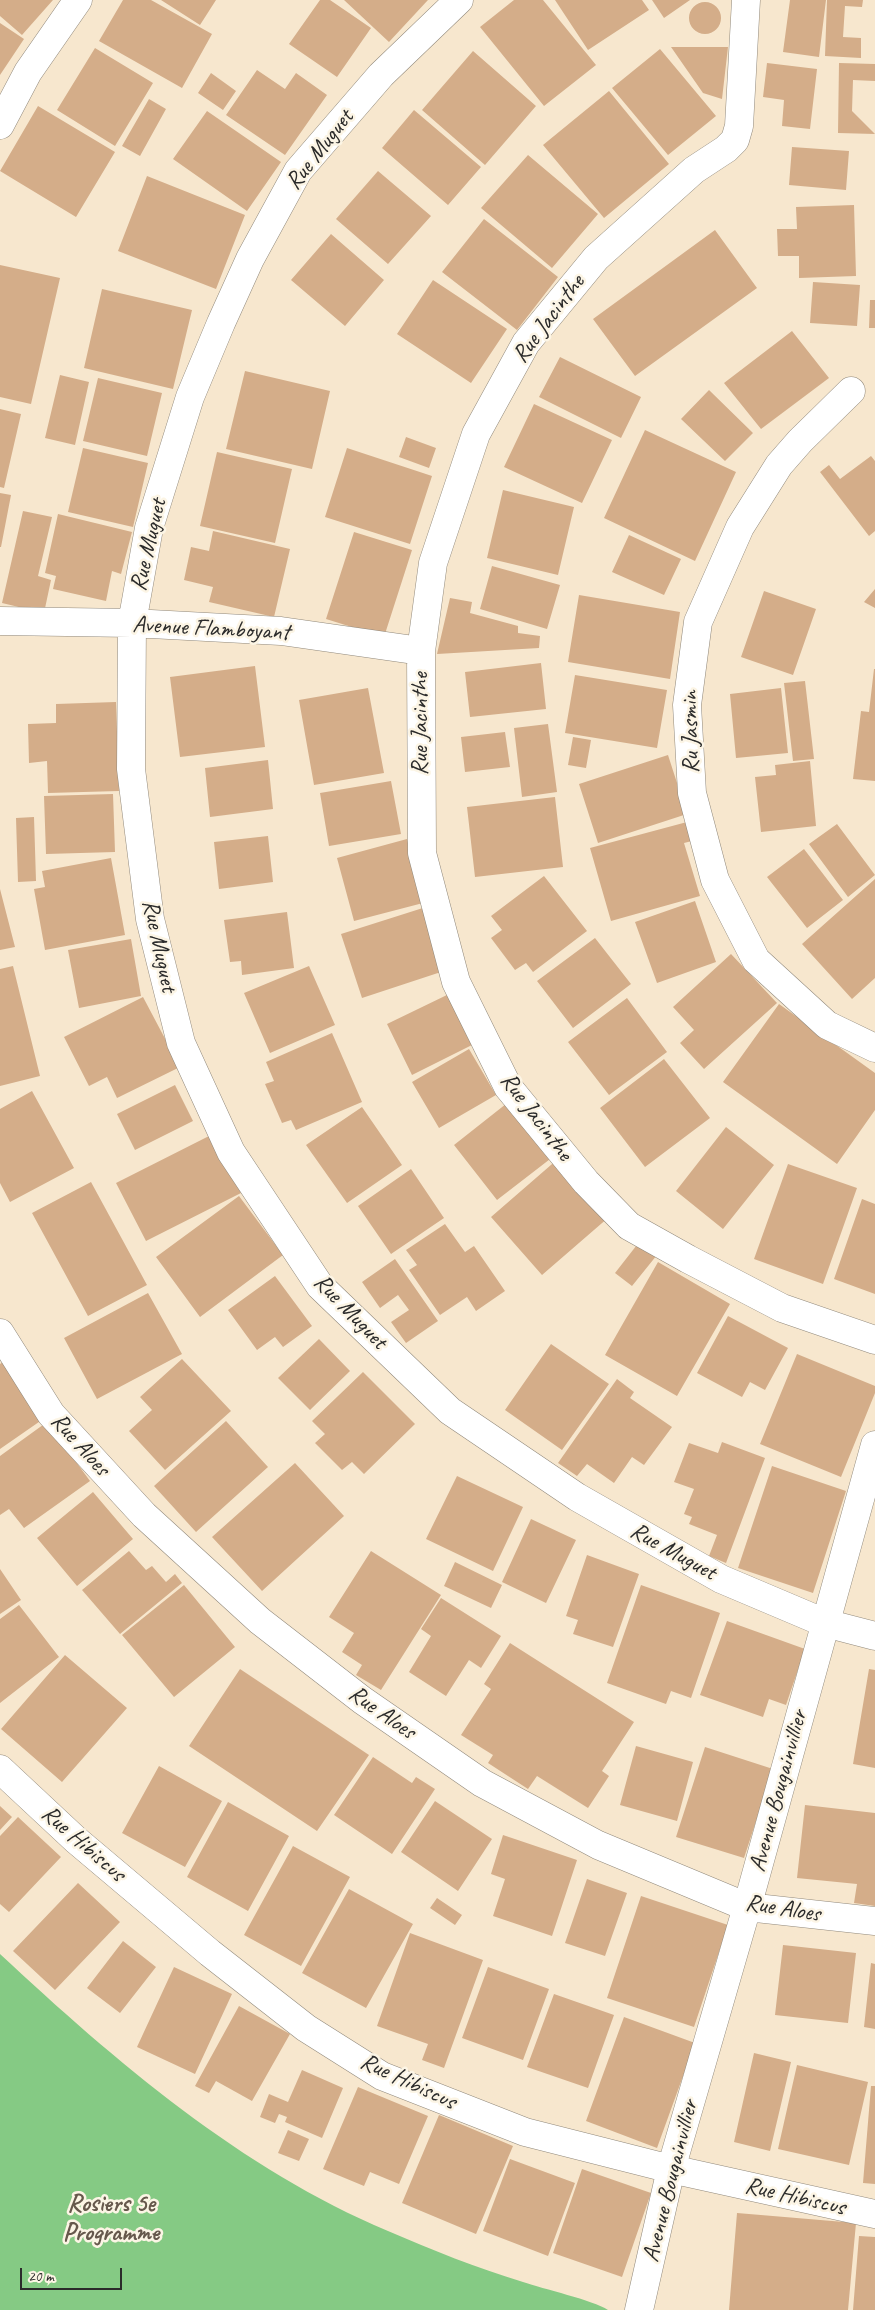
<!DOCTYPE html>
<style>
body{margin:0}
#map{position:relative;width:875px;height:2310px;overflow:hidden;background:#f7e7ce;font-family:Caveat,sans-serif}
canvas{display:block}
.scale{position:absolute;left:20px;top:2268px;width:102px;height:22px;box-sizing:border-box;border:2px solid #2b2b2b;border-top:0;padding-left:6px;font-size:15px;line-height:18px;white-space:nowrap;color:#2b2b2b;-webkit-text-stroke:4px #fcf5e5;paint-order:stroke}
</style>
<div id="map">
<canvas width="875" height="2310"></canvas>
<div class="scale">20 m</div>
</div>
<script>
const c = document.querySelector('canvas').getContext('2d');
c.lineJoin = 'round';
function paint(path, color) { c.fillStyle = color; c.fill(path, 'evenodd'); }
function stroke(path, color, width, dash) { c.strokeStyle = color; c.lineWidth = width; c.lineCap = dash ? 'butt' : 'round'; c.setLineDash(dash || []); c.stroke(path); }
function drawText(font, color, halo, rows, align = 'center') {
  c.font = font + ' Caveat,sans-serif'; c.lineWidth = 5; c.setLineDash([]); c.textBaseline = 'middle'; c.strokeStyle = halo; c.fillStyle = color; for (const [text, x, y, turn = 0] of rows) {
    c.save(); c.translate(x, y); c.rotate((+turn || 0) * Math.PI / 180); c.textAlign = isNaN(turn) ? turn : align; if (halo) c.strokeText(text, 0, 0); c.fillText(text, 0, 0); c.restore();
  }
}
paint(new Path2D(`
 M 0,1954 C 116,2062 241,2169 388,2231 C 432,2250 477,2268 523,2282 C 543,2289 593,2300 608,2310 L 0,2310 Z`), '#85ca84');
paint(new Path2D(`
 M 0,0 L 53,0 L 22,35 L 0,16 Z
 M 123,0 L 151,0 L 212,34 L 182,88 L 99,41 Z
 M 161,0 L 216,0 L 200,25 Z
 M 320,0 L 330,0 L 371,28 L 337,77 L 289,44 Z
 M 344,0 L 428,0 L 389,42 Z
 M 514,0 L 543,0 L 596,65 L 544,106 L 480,27 Z
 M 555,0 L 642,0 L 649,10 L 588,50 Z
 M 652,0 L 690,0 L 664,18 Z
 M 790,0 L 826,0 L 819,57 L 783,52 Z
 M 827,0 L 863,0 L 862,7 L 845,6 L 843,37 L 861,38 L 861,58 L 825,56 Z
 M689 18a16 16 0 1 1 32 0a16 16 0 1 1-32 0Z
 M 0,23 L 24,39 L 0,75 Z
 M 671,47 L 728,47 L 722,99 L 703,93 Z
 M 95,48 L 153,83 L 115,146 L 57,110 Z
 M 660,49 L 716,116 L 668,155 L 612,88 Z
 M 473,51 L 536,106 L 485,165 L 422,110 Z
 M 767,63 L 817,69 L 810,129 L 782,126 L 784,100 L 763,97 Z
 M 839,63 L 875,64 L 875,81 L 853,80 L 852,111 L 875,134 L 838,133 Z
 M 257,70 L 285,89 L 296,73 L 327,95 L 285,155 L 226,115 Z
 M 211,73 L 236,91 L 223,110 L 198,93 Z
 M 609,91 L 669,164 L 604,218 L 543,145 Z
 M 149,99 L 166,109 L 140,156 L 122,146 Z
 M 38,106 L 115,152 L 76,217 L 0,171 Z
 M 414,110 L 481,167 L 448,205 L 382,148 Z
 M 207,111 L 281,162 L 247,211 L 173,159 Z
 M 792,147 L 849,151 L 846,190 L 789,185 Z
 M 528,155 L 598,214 L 552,268 L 481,208 Z
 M 378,171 L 431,216 L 388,264 L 336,219 Z
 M 147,176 L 245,215 L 216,289 L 118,251 Z
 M 854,205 L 856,276 L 799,278 L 799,256 L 778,256 L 777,229 L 797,229 L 796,207 Z
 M 484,219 L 558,277 L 517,330 L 442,272 Z
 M 715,230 L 757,288 L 635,376 L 593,319 Z
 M 331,234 L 384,280 L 345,326 L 291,280 Z
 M 0,265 L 60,278 L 31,404 L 0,397 Z
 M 433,280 L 507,329 L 471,383 L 397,334 Z
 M 813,282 L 860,285 L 857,326 L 810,323 Z
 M 102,289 L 192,310 L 173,389 L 84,368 Z
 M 870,300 L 875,300 L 875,328 L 869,328 Z
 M 792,331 L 829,378 L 761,429 L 724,383 Z
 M 560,357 L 641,397 L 621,438 L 539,397 Z
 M 245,371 L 330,391 L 312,469 L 226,449 Z
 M 60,375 L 89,382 L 75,445 L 45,438 Z
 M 98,378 L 162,393 L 147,456 L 83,441 Z
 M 709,390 L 753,433 L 725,461 L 681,419 Z
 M 534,404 L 612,440 L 582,503 L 504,467 Z
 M 0,409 L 21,414 L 4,488 L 0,487 Z
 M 645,430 L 736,472 L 695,561 L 604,518 Z
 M 406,437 L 436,448 L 429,468 L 399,457 Z
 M 83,448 L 148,463 L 133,527 L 68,512 Z
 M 347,448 L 432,476 L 410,544 L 325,517 Z
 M 217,452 L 292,469 L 275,543 L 200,526 Z
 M 871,456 L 875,461 L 875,531 L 869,536 L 820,472 L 829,465 L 840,479 Z
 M 503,490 L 574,507 L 558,575 L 487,558 Z
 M 0,493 L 11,495 L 1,547 L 0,547 Z
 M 23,511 L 52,517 L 38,576 L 51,580 L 44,613 L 2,603 Z
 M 58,514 L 132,532 L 121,574 L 112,571 L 106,601 L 53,589 L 56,576 L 45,573 Z
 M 213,531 L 290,549 L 274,617 L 209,602 L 213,587 L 184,580 L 191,547 L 209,551 Z
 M 354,532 L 412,550 L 384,637 L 326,619 Z
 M 629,535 L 681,559 L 664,595 L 612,572 Z
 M 492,566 L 560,585 L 547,629 L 480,609 Z
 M 875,589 L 875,608 L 864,602 Z
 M 764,591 L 816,609 L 793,675 L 741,657 Z
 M 579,595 L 680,612 L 670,679 L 568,662 Z
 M 450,598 L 472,602 L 470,613 L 518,626 L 518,633 L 540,636 L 539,648 L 437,654 Z
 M 541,663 L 546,709 L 470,717 L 465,672 Z
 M 255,666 L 265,747 L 180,757 L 170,677 Z
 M 874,669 L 875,669 L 875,781 L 853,779 L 861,711 L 869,712 Z
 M 575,675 L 667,690 L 657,748 L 565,733 Z
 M 805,681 L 814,759 L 793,761 L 784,683 Z
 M 368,688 L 384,773 L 314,785 L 299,700 Z
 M 781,688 L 788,753 L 736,758 L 730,694 Z
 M 116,702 L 119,791 L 48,793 L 47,761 L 29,763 L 28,724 L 56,723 L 56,704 Z
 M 548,724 L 557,792 L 522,797 L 514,728 Z
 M 505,732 L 510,767 L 465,772 L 461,737 Z
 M 573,737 L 591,740 L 586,768 L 568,765 Z
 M 668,755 L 687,814 L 598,843 L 579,784 Z
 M 268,760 L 273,809 L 210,817 L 205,768 Z
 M 810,761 L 816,826 L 761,832 L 755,777 L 776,775 L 775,765 Z
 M 391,781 L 401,834 L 329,846 L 320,793 Z
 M 113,794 L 115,852 L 46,854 L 44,796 Z
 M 555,797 L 563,867 L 475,877 L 467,807 Z
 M 34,817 L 36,881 L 18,882 L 16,818 Z
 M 687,822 L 692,841 L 684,843 L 700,896 L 611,921 L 590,848 Z
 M 837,824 L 875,875 L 848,897 L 809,844 Z
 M 268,836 L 273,882 L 219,889 L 214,842 Z
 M 407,839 L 423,903 L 354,921 L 337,858 Z
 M 804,849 L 843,900 L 807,928 L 767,877 Z
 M 111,858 L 125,935 L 45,950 L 34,889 L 45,887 L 42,871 Z
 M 544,876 L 587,931 L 533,972 L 526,963 L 515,970 L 491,938 L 502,930 L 491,916 Z
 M 875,879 L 875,978 L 852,999 L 802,944 Z
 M 0,889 L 15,947 L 0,950 Z
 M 695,901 L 716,962 L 657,983 L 635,922 Z
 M 426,907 L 447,970 L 362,998 L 341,934 Z
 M 287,912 L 294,968 L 242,975 L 241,961 L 230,962 L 224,920 Z
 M 595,938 L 631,984 L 573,1028 L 537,981 Z
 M 131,939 L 141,996 L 79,1008 L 68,950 Z
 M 731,954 L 777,1003 L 704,1069 L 680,1043 L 694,1030 L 673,1007 Z
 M 13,966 L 40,1076 L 0,1086 L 0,969 Z
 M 309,966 L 335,1025 L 270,1053 L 244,993 Z
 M 449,994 L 474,1044 L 412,1075 L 387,1024 Z
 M 143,997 L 180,1067 L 117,1098 L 107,1077 L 89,1086 L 64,1037 Z
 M 627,998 L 667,1052 L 609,1095 L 568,1042 Z
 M 779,1004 L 875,1073 L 875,1110 L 837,1164 L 723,1082 Z
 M 332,1033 L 362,1102 L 296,1130 L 291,1120 L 282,1123 L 265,1084 L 274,1081 L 266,1062 Z
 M 469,1049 L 496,1095 L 439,1128 L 412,1082 Z
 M 664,1059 L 710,1118 L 645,1167 L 600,1108 Z
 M 175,1085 L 193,1121 L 135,1150 L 117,1114 Z
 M 32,1091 L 74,1168 L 10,1202 L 0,1183 L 0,1109 Z
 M 511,1100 L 554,1156 L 497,1200 L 454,1145 Z
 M 362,1107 L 402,1165 L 347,1203 L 306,1145 Z
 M 726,1127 L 774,1165 L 723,1229 L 676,1191 Z
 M 211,1135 L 241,1193 L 146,1241 L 116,1183 Z
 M 559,1158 L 609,1217 L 542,1275 L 491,1217 Z
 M 788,1164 L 857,1188 L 823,1284 L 754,1259 Z
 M 411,1169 L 444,1218 L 391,1254 L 358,1206 Z
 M 91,1182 L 147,1285 L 88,1316 L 32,1213 Z
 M 239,1196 L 283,1255 L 200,1317 L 156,1257 Z
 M 862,1199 L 875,1204 L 875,1294 L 834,1279 Z
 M 445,1224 L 465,1252 L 474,1246 L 505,1291 L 476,1311 L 467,1297 L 440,1315 L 409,1270 L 417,1265 L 406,1250 Z
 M 640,1241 L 657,1255 L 632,1286 L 615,1273 Z
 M 395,1259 L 438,1321 L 406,1343 L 391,1322 L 409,1310 L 398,1295 L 380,1308 L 362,1282 Z
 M 658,1262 L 730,1304 L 677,1396 L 605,1355 Z
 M 275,1276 L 312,1326 L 283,1347 L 275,1337 L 257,1350 L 228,1310 Z
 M 148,1293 L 182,1354 L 97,1399 L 64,1338 Z
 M 728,1316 L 788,1348 L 765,1390 L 750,1382 L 742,1397 L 697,1373 Z
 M 319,1339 L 350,1371 L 310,1410 L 278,1378 Z
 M 551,1344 L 609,1384 L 562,1450 L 505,1410 Z
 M 797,1354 L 875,1386 L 875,1393 L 841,1477 L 760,1444 Z
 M 7,1359 L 49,1415 L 0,1449 L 0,1364 Z
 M 182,1359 L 231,1411 L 165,1470 L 129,1431 L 152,1410 L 140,1397 Z
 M 363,1372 L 415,1424 L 364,1474 L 352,1462 L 342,1470 L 315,1443 L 325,1434 L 312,1421 Z
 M 617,1379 L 634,1392 L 630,1398 L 672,1427 L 644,1465 L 632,1457 L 614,1483 L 587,1464 L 577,1476 L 558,1463 Z
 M 226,1421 L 268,1467 L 196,1532 L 154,1486 Z
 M 47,1422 L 90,1481 L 24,1528 L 9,1509 L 0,1515 L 0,1456 Z
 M 722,1442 L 765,1458 L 726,1563 L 709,1556 L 717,1535 L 689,1524 L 692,1517 L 684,1514 L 694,1489 L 674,1482 L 689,1443 L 718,1453 Z
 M 295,1463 L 344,1516 L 262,1591 L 212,1537 Z
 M 772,1466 L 846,1491 L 813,1593 L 738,1568 Z
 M 457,1476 L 523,1507 L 493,1571 L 426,1539 Z
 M 93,1492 L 133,1539 L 77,1586 L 37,1538 Z
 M 531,1519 L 576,1540 L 546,1603 L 502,1582 Z
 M 129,1551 L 146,1570 L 152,1566 L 166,1582 L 175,1574 L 182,1583 L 120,1634 L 82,1590 Z
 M 371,1551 L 441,1595 L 381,1690 L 356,1675 L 362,1665 L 342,1652 L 354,1633 L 329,1617 Z
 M 587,1555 L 639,1574 L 613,1647 L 573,1634 L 578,1620 L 566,1616 Z
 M 455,1562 L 502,1585 L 491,1608 L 444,1586 Z
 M 0,1569 L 21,1600 L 0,1614 Z
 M 184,1585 L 235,1647 L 174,1697 L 122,1635 Z
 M 641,1585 L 720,1613 L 691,1698 L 671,1691 L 666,1704 L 607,1683 Z
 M 441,1598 L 501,1636 L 481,1668 L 469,1660 L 446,1696 L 409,1672 L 431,1636 L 421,1629 Z
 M 19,1605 L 59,1657 L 0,1703 L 0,1619 Z
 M 727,1621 L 805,1649 L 786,1705 L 769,1699 L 763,1717 L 700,1695 Z
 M 510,1643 L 634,1722 L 602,1771 L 609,1776 L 588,1808 L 537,1776 L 528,1789 L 488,1763 L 493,1755 L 461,1735 L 491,1689 L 484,1684 Z
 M 65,1655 L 127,1708 L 62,1782 L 1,1729 Z
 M 240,1669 L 369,1755 L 317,1831 L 189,1746 Z
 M 869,1669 L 875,1670 L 875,1768 L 853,1764 Z
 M 636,1746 L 693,1762 L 677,1821 L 620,1805 Z
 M 705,1747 L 773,1769 L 744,1858 L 676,1837 Z
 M 373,1757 L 412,1783 L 416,1777 L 435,1789 L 392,1854 L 334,1815 Z
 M 159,1766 L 222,1801 L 185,1867 L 122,1833 Z
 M 435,1801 L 492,1839 L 458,1891 L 401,1852 Z
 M 228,1802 L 289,1836 L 248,1911 L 187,1877 Z
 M 805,1805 L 875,1813 L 875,1906 L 854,1903 L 857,1884 L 797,1878 Z
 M 0,1806 L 12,1817 L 0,1830 Z
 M 18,1817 L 61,1857 L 9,1912 L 0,1904 L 0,1836 Z
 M 503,1835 L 577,1860 L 552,1936 L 493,1916 L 505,1879 L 491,1874 Z
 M 293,1846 L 350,1877 L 301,1966 L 244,1935 Z
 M 587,1879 L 627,1893 L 605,1956 L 565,1943 Z
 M 78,1883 L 120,1922 L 55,1990 L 13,1951 Z
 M 349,1889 L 413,1924 L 366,2008 L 302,1973 Z
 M 641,1896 L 728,1925 L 694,2027 L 607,1998 Z
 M 437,1898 L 462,1915 L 455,1925 L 430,1908 Z
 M 410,1933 L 483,1960 L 444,2068 L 422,2060 L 428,2044 L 377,2026 Z
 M 123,1941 L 156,1967 L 120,2013 L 87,1988 Z
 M 783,1945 L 856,1953 L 848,2023 L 775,2015 Z
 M 871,1963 L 875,1964 L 875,2029 L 864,2027 Z
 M 174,1967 L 232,1994 L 195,2074 L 137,2047 Z
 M 488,1967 L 549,1989 L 523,2060 L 462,2038 Z
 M 554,1994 L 614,2015 L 588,2088 L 527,2067 Z
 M 239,2006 L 290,2034 L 252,2101 L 216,2081 L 209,2093 L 195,2086 Z
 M 624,2017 L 695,2043 L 657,2148 L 586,2121 Z
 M 754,2053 L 791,2062 L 770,2151 L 734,2142 Z
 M 797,2065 L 868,2082 L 849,2165 L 778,2149 Z
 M 302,2070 L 343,2088 L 322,2138 L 285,2122 L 287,2117 L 279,2114 L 275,2123 L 260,2117 L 269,2094 L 288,2102 Z
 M 871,2086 L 875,2086 L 875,2184 L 863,2183 Z
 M 358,2087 L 428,2116 L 399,2184 L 370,2172 L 364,2186 L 323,2169 Z
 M 439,2115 L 513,2146 L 476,2234 L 402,2203 Z
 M 288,2130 L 309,2139 L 299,2161 L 278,2153 Z
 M 510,2159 L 575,2183 L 548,2256 L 483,2231 Z
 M 582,2169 L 651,2193 L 622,2277 L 553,2253 Z
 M 737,2213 L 856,2223 L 848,2310 L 729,2310 Z
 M 859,2236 L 875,2237 L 875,2310 L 853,2310 Z`), '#d4ad89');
const minor = new Path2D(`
 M 459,0 L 381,75 L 298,171 L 250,259 L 221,323 L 190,397 L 149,528 L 132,623 L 131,769 L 150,919 L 181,1043 L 231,1152 L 320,1286 L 450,1411 L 577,1497 L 721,1579 L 825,1623 L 875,1636
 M 746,0 L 739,126 L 735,140 L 726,149 L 694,170 L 596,258 L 526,343 L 476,434 L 433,563 L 421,651 L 422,853 L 456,982 L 508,1087 L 586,1182 L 629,1226 L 688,1259 L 782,1308 L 875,1340
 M 0,125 L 28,72 L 78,0
 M 851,391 L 800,441 L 779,465 L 740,527 L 698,622 L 687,705 L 692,793 L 715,880 L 756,960 L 827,1025 L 875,1048
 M 0,621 L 132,623 L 281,631 L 421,651
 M 0,1333 L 51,1414 L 144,1515 L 260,1621 L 362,1700 L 482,1783 L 598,1845 L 747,1907 L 875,1921
 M 0,1769 L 76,1840 L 210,1953 L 306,2028 L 382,2076 L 525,2132 L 671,2169 L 875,2214
 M 639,2310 L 671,2169 L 747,1907 L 875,1445`);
stroke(minor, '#91897c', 29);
stroke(minor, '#fff', 28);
drawText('24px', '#2b2b2b', '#fcf5e5', [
 ["Rue Muguet",320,150,-52],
 ["Rue Jacinthe",549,319,-53],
 ["Rue Muguet",149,545,-77],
 ["Avenue Flamboyant",211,629,3],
 ["Rue Jacinthe",421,724,-90],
 ["Ru Jasmin",691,732,-91],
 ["Rue Muguet",159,946,78],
 ["Rue Jacinthe",536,1117,53],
 ["Rue Muguet",350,1312,46],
 ["Rue Aloes",80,1445,48],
 ["Rue Muguet",673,1552,29],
 ["Rue Aloes",382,1713,35],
 ["Avenue Bougainvillier",779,1791,-75],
 ["Rue Hibiscus",83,1844,41],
 ["Rue Aloes",783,1909,9],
 ["Rue Hibiscus",408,2082,25],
 ["Avenue Bougainvillier",671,2181,-76],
 ["Rue Hibiscus",795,2197,13]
]);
drawText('bold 25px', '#66584c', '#fcf5e5', [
 ["Rosiers 5e",111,2204],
 ["Programme",111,2233]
]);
</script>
